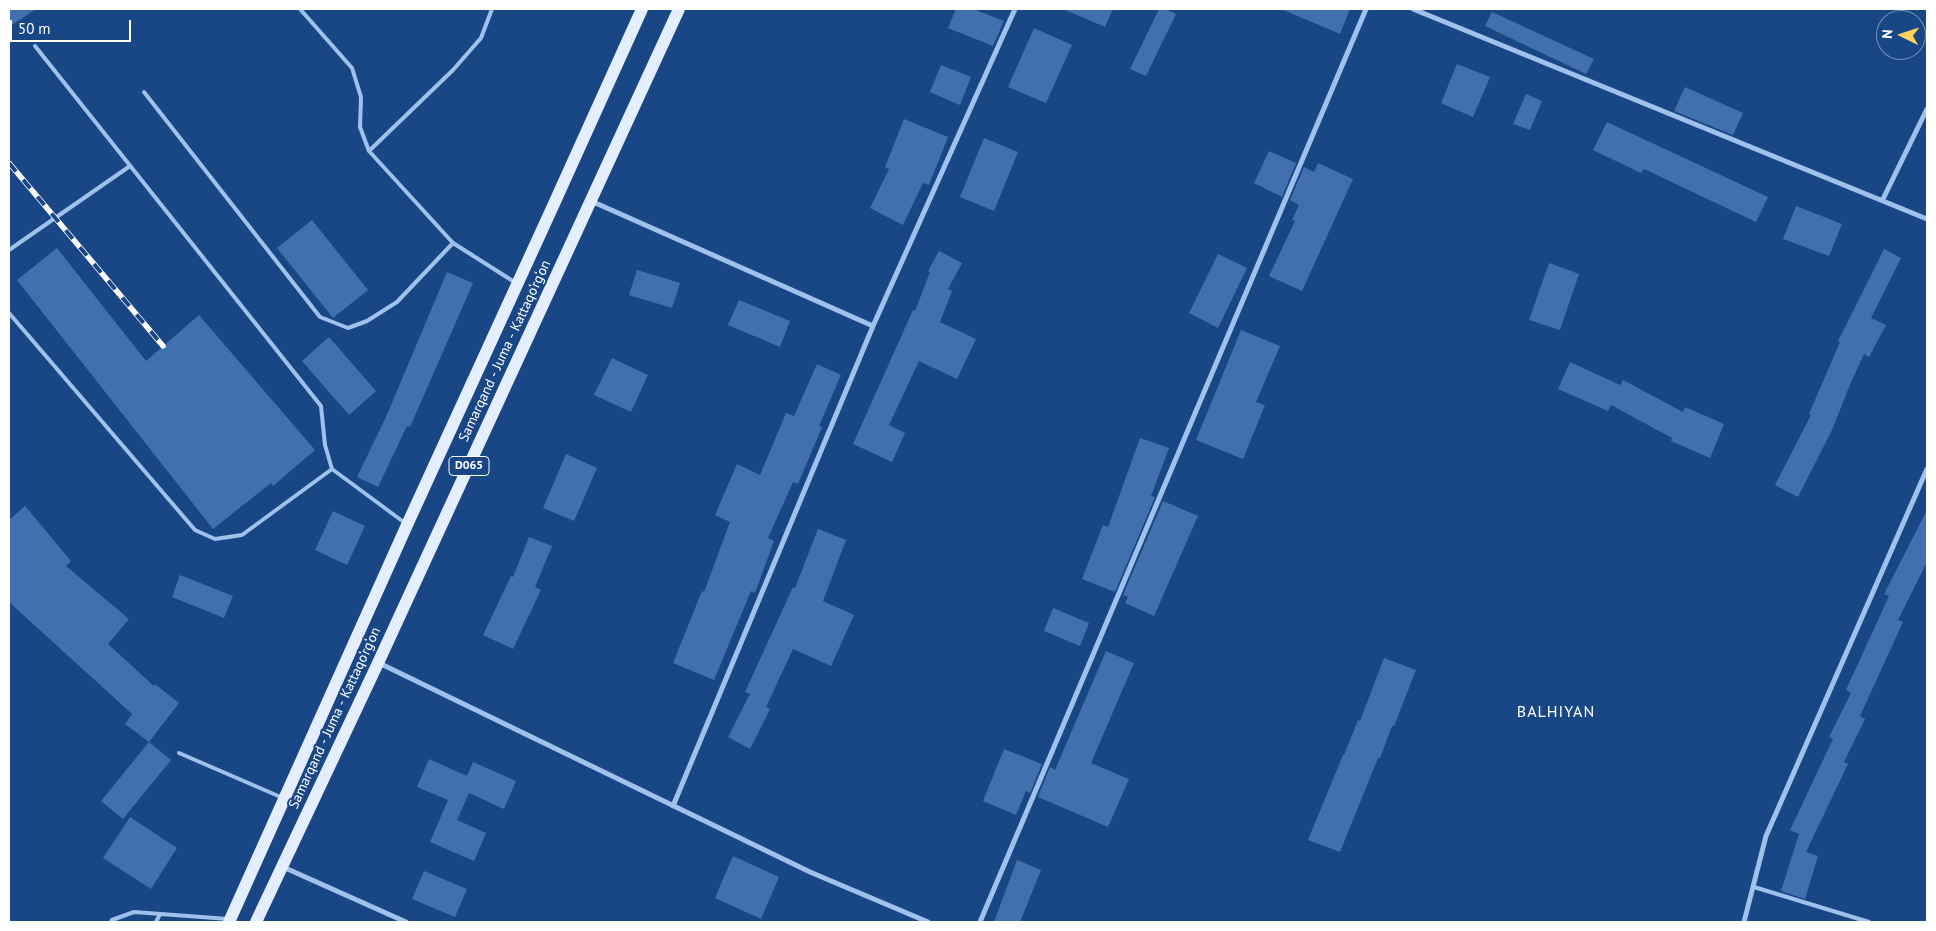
<!DOCTYPE html>
<meta charset="utf-8">
<style>
body{margin:0}
#map{position:relative;width:1936px;height:931px;overflow:hidden;background:#194785;font-family:"PT Sans",sans-serif}
canvas{display:block}
.frame{position:absolute;inset:0;border:10px solid #fff;pointer-events:none}
.north{position:absolute;left:1876px;top:10px;width:50px;height:50px;box-sizing:border-box;background:#194785;border:1px solid #7591b6;border-radius:50%;rotate:274deg;font-size:14px;font-weight:700;line-height:20px;text-align:center;color:#fff}
.north::after{content:'';display:block;margin:auto;width:18px;height:22px;background:#ffd25a;clip-path:polygon(50% 0,100% 100%,50% 72%,0 100%)}
.scale{position:absolute;left:10px;top:20px;width:121px;height:22px;box-sizing:border-box;border:2px solid #fff;border-top:0;padding-left:6px;font-size:15px;line-height:18px;white-space:nowrap;color:#fff;-webkit-text-stroke:4px #194785;paint-order:stroke}
</style>
<div id="map">
<canvas width="1936" height="931"></canvas>
<div class="frame"></div>
<div class="north">N</div>
<div class="scale">50 m</div>
</div>
<script>
const c = document.querySelector('canvas').getContext('2d');
c.lineJoin = 'round';
function paint(path, color) { c.fillStyle = color; c.fill(path, 'evenodd'); }
function stroke(path, color, width, dash) { c.strokeStyle = color; c.lineWidth = width; c.lineCap = dash ? 'butt' : 'round'; c.setLineDash(dash || []); c.stroke(path); }
function drawText(font, color, halo, rows, align = 'center') {
  c.font = font + ' "PT Sans",sans-serif'; c.lineWidth = 4; c.setLineDash([]); c.textBaseline = 'middle'; c.strokeStyle = halo; c.fillStyle = color; for (const [text, x, y, turn = 0] of rows) {
    c.save(); c.translate(x, y); c.rotate((+turn || 0) * Math.PI / 180); c.textAlign = isNaN(turn) ? turn : align; if (halo) c.strokeText(text, 0, 0); c.fillText(text, 0, 0); c.restore();
  }
}
paint(new Path2D(`
 M 9,9 L 36,9 L 9,27 Z
 M 956,9 L 973,9 L 1004,21 L 993,46 L 948,28 Z
 M 1063,9 L 1113,9 L 1105,27 Z
 M 1159,9 L 1165,9 L 1176,14 L 1146,76 L 1130,69 Z
 M 1281,9 L 1350,9 L 1340,34 Z
 M 1492,12 L 1594,59 L 1586,74 L 1485,26 Z
 M 1034,28 L 1072,45 L 1046,103 L 1008,87 Z
 M 1457,64 L 1490,77 L 1473,117 L 1441,103 Z
 M 941,65 L 971,77 L 960,105 L 930,92 Z
 M 1685,87 L 1743,113 L 1733,135 L 1674,111 Z
 M 1526,94 L 1542,101 L 1530,130 L 1513,124 Z
 M 904,119 L 948,137 L 929,185 L 923,183 L 903,225 L 870,208 L 889,169 L 885,167 Z
 M 1607,122 L 1768,197 L 1756,222 L 1644,169 L 1641,173 L 1593,150 Z
 M 984,138 L 1018,152 L 994,211 L 960,197 Z
 M 1269,151 L 1296,163 L 1282,197 L 1254,183 Z
 M 1318,163 L 1353,179 L 1302,291 L 1269,276 L 1295,221 L 1292,220 L 1299,205 L 1290,200 L 1304,167 L 1314,172 Z
 M 1796,206 L 1842,224 L 1829,256 L 1783,239 Z
 M 312,220 L 368,290 L 333,318 L 277,248 Z
 M 57,248 L 146,361 L 199,315 L 315,450 L 273,486 L 271,483 L 213,529 L 17,280 Z
 M 1884,249 L 1901,258 L 1871,318 L 1886,325 L 1869,357 L 1864,354 L 1849,387 L 1832,430 L 1798,497 L 1775,485 L 1811,415 L 1809,414 L 1840,342 L 1838,341 Z
 M 939,251 L 962,263 L 948,289 L 952,291 L 940,322 L 976,339 L 957,379 L 919,361 L 889,425 L 905,433 L 892,462 L 853,444 L 913,310 L 915,311 L 930,272 L 928,271 Z
 M 1218,254 L 1247,268 L 1218,328 L 1189,313 Z
 M 1549,263 L 1579,274 L 1560,330 L 1529,320 Z
 M 637,270 L 680,283 L 672,308 L 629,295 Z
 M 447,272 L 473,283 L 410,427 L 407,426 L 378,487 L 357,477 L 386,417 Z
 M 739,300 L 790,321 L 780,347 L 728,325 Z
 M 1241,330 L 1280,346 L 1256,402 L 1265,405 L 1243,459 L 1196,440 Z
 M 329,337 L 376,391 L 349,415 L 302,361 Z
 M 612,358 L 648,375 L 631,412 L 594,395 Z
 M 1570,362 L 1620,385 L 1623,380 L 1683,412 L 1685,407 L 1724,424 L 1710,458 L 1671,441 L 1672,438 L 1611,405 L 1608,411 L 1558,389 Z
 M 817,364 L 841,375 L 819,426 L 822,427 L 798,484 L 793,482 L 768,538 L 774,541 L 755,593 L 751,591 L 714,680 L 673,663 L 702,591 L 704,592 L 730,522 L 715,515 L 737,464 L 760,475 L 786,413 L 794,416 Z
 M 1140,438 L 1169,448 L 1151,496 L 1155,497 L 1115,592 L 1082,579 L 1103,525 L 1108,527 Z
 M 566,454 L 597,468 L 574,521 L 543,508 Z
 M 1163,501 L 1198,516 L 1154,616 L 1125,603 L 1128,597 L 1123,595 Z
 M 25,506 L 71,561 L 66,566 L 129,619 L 108,644 L 154,686 L 155,684 L 179,703 L 149,742 L 125,724 L 132,714 L 9,602 L 9,520 Z
 M 1927,510 L 1927,562 L 1898,620 L 1903,622 L 1860,716 L 1865,719 L 1844,762 L 1848,764 L 1806,852 L 1818,856 L 1805,899 L 1781,891 L 1799,834 L 1790,830 L 1833,739 L 1829,737 L 1851,693 L 1846,690 L 1889,596 L 1884,594 Z
 M 333,511 L 365,526 L 347,565 L 315,550 Z
 M 818,529 L 846,540 L 823,601 L 854,615 L 831,666 L 793,649 L 766,707 L 770,709 L 750,749 L 728,737 L 750,694 L 745,692 L 793,587 L 795,588 Z
 M 529,537 L 552,546 L 535,587 L 541,590 L 513,649 L 483,635 L 511,576 L 513,577 Z
 M 180,575 L 233,596 L 224,618 L 172,597 Z
 M 1053,608 L 1089,623 L 1080,646 L 1044,631 Z
 M 1106,651 L 1134,663 L 1091,763 L 1129,779 L 1108,827 L 1038,797 L 1050,767 L 1055,770 Z
 M 1384,658 L 1416,670 L 1394,726 L 1392,726 L 1380,758 L 1378,758 L 1340,852 L 1308,840 L 1343,755 L 1344,755 L 1358,720 L 1360,721 Z
 M 149,742 L 171,760 L 123,819 L 101,801 Z
 M 1004,749 L 1042,764 L 1030,793 L 1026,791 L 1016,815 L 983,801 Z
 M 429,759 L 467,776 L 473,762 L 516,781 L 504,809 L 469,793 L 457,820 L 486,833 L 474,861 L 430,842 L 448,800 L 417,787 Z
 M 130,817 L 177,848 L 151,889 L 103,858 Z
 M 733,856 L 779,877 L 761,919 L 715,898 Z
 M 1017,860 L 1041,870 L 1020,922 L 994,922 Z
 M 424,871 L 467,889 L 455,917 L 412,899 Z`), '#4270ae');
stroke(new Path2D(`
 M 300,9 L 352,68 L 361,97 L 360,127 L 369,151 L 453,243 L 516,283
 M 35,46 L 321,406 L 325,445 L 332,469 L 405,523
 M 144,92 L 320,317 L 348,328 L 367,321 L 397,302 L 453,243
 M 369,151 L 453,70 L 481,38 L 492,9
 M 9,250 L 130,166
 M 9,313 L 195,530 L 215,539 L 242,535 L 332,469
 M 179,753 L 283,798
 M 1754,887 L 1869,922
 M 111,922 L 112,920 L 134,912 L 228,919
 M 156,922 L 160,914`), '#9fc1ec', 4);
stroke(new Path2D(`
 M 1413,9 L 1927,219
 M 1883,199 L 1927,109
 M 591,201 L 873,326
 M 379,663 L 810,872 L 928,922
 M 673,806 L 873,326 L 1015,9
 M 283,867 L 406,922
 M 980,922 L 1366,9
 M 1744,922 L 1766,836 L 1927,469`), '#9fc1ec', 5);
stroke(new Path2D(`
 M 229,922 L 407,525 L 553,206 L 642,9
 M 256,922 L 378,663 L 679,9`), '#e4eeff', 12);
const rail = new Path2D(`
 M 9,163 L 163,346`);
stroke(rail, '#fff', 5.5);
stroke(rail, '#194785', 4, [11]);
for (const [x, y, w] of [
 [469,466,40]
]) { const box = new Path2D(); box.roundRect(x - w / 2, y - 9.5, w, 19, 4); c.fillStyle = '#194785'; c.fill(box); stroke(box, '#fff', 1); }
drawText('bold 12px', '#fff', null, [
 ["D065",469,466]
]);
drawText('14px', '#fff', '#194785', [
 ["Samarqand - Juma - Kattaqo‘rg‘on",505,351,-65],
 ["Samarqand - Juma - Kattaqo‘rg‘on",335,718,-65]
]);
c.letterSpacing = '1px';
drawText('16px', '#fff', '#194785', [
 ["BALHIYAN",1556,712]
]);
c.letterSpacing = '0px';
</script>
